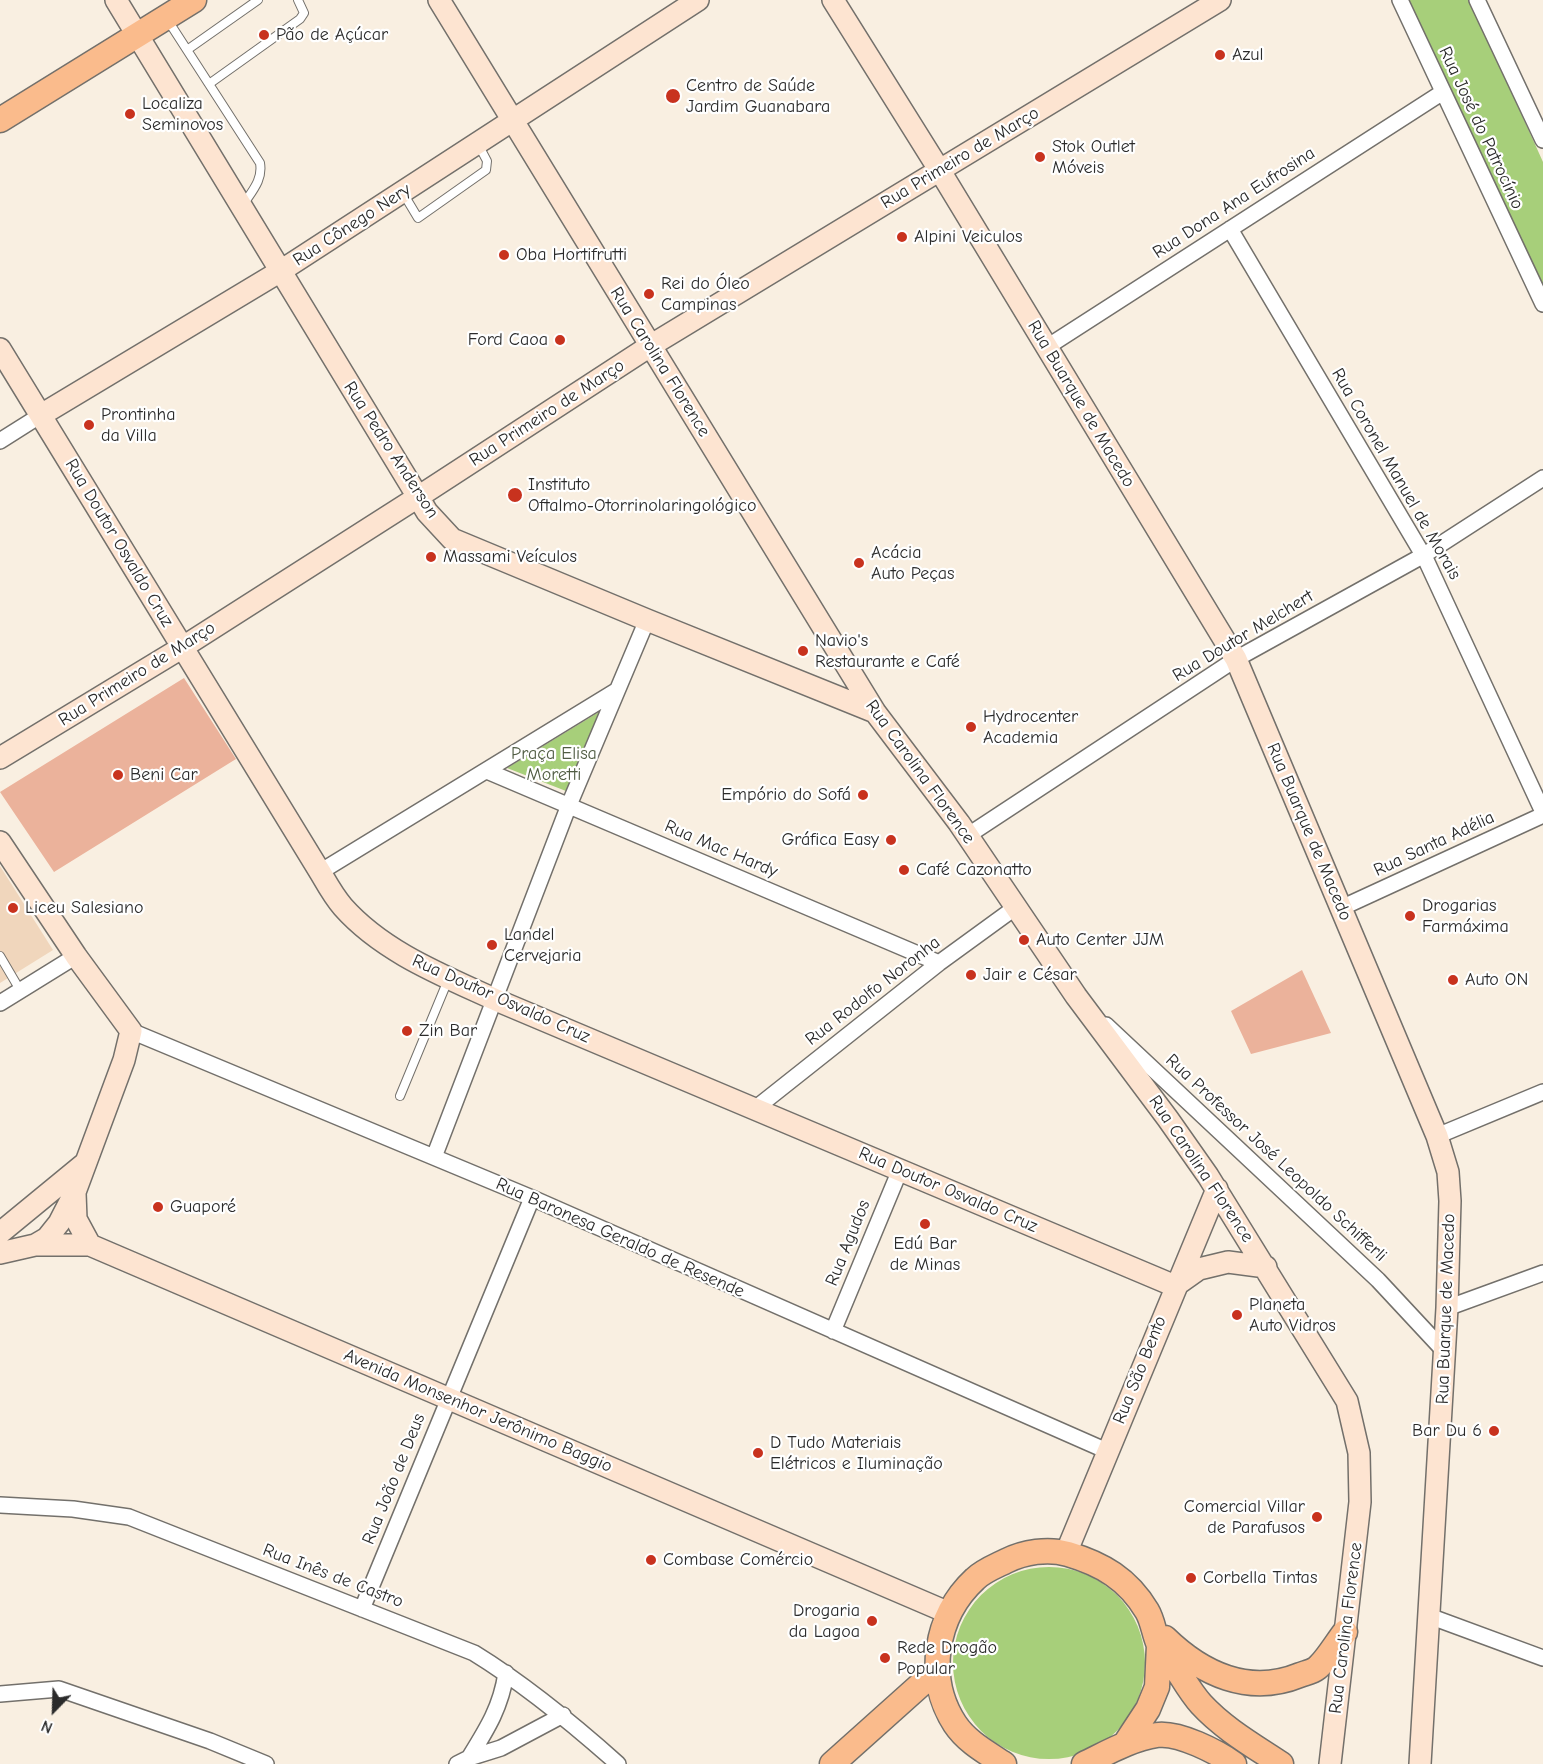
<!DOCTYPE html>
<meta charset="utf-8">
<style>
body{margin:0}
#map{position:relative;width:1543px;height:1764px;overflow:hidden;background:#f9efe1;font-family:"Comic Neue",sans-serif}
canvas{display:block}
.north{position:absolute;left:24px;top:1680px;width:60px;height:60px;-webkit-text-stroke:4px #fff;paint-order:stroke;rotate:203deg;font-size:16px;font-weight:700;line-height:24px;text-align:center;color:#2b2b2b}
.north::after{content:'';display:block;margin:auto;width:21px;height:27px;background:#2b2b2b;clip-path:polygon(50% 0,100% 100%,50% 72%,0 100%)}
</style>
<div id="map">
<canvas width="1543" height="1764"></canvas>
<div class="north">N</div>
</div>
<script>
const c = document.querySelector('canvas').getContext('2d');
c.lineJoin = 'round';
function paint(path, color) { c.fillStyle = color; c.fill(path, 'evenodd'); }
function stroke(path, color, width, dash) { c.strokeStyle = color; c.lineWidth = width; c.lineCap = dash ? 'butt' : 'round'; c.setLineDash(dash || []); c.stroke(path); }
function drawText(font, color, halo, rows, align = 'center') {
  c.font = font + ' "Comic Neue",sans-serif'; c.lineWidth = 4.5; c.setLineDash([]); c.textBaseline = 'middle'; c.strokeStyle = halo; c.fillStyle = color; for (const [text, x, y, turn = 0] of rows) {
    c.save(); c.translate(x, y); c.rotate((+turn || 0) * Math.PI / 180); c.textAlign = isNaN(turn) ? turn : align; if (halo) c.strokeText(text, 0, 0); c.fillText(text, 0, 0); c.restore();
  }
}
paint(new Path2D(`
 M 0,866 L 53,950 L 0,983 Z`), '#f0d6bc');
paint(new Path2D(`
 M 1401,0 L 1470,0 L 1543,162 L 1543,298 Z
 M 599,712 L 566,791 L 507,768 Z
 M953 1663a96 96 0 1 1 192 0a96 96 0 1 1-192 0Z`), '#a7cf7a');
paint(new Path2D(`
 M 184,678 L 236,759 L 54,872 L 0,792 Z
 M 1302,970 L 1331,1033 L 1251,1054 L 1231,1011 Z`), '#ebb29b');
const lane = new Path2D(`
 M 167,19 L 260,163 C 263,180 252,191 243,205
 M 187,50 L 258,0
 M 209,84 L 300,19 L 304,13 L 298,0
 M 403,193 L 418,218 L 486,170 L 487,161 L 478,144
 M 0,956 L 20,990
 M 400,1096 L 448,980`);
const street = new Path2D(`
 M 1400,0 L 1543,304
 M 1477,0 L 1543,140
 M 1230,229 L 1426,560 L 1543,812
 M 1047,347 L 1443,92
 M 0,441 L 41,415
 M 487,771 L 939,963
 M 967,836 L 1236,659 L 1424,555 L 1543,478
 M 320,872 L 616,691
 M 1341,908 L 1543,815
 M 0,1003 L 76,956
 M 1106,1025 L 1378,1280 L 1446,1353
 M 131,1031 L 532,1198 L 1107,1451
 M 756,1108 L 939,963 L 1016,907
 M 1437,1136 L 1543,1092
 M 434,1157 L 569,805 L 647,620
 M 1447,1308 L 1543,1273
 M 833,1331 L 900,1170
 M 0,1505 L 73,1509 L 129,1517 L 474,1653 C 526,1685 572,1723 618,1764
 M 362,1609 L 532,1198
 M 1429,1616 L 1543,1658
 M 0,1694 L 59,1689 L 210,1741 L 266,1764
 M 469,1758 C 487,1729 501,1707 506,1673
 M 457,1764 L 469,1758 L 501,1748 L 563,1715`);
const secondary = new Path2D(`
 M 116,0 L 418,497 L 427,512 L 452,539 L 647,620 L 875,712
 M 439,0 L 875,712 L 959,823 L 1076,996 L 1168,1119 L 1208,1176 L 1347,1401 L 1359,1453 L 1360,1502 L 1330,1764
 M 833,0 L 940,171 L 1236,659 L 1437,1136 L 1448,1172 L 1450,1201 L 1447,1308 L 1420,1764
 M 0,349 L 320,872 C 327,884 334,897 343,907 C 383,952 442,975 496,1000 L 1175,1286
 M 41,415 L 279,272 L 698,0
 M 0,758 L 183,647 L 418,497 L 650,346 L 1220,0
 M 0,842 L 76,956 L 131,1031 L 124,1060 L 75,1192 L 59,1223 L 47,1238 L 35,1245
 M 75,1193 L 76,1219 L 90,1245
 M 0,1233 L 84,1164
 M 0,1253 L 35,1245 L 90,1245 L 949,1613
 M 1175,1286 L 1199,1269 L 1228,1262 L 1266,1267
 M 1066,1553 L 1217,1189`);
const primary = new Path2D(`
 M 0,120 L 194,0
 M 1165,1638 C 1202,1674 1249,1696 1300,1675 C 1305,1673 1312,1672 1317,1668 C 1326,1661 1337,1642 1345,1632
 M 1125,1744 L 1148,1709 L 1157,1687 L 1159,1645
 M 832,1764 L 937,1670
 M 1004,1764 C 986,1752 967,1742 955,1724 C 925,1678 935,1616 975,1579 C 983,1571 996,1566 1006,1561 C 1024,1552 1048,1548 1068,1554 C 1102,1564 1128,1579 1147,1611 C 1153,1621 1154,1634 1159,1645 C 1164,1654 1172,1662 1178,1671 C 1185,1682 1192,1694 1201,1704 C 1224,1729 1254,1746 1281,1764
 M 1084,1764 C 1107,1753 1131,1739 1157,1735 C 1179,1732 1217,1752 1234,1764`);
stroke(lane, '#73706b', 10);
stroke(street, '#73706b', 18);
stroke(secondary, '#73706b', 24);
stroke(primary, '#73706b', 27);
stroke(lane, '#fff', 8);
stroke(street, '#fff', 15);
stroke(secondary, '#fde4d1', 21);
stroke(primary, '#fabb8c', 24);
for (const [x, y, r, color] of [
 [264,35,6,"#c8321e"],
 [1220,55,6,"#c8321e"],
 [673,96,8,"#c8321e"],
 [130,114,6,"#c8321e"],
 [1040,157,6,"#c8321e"],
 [902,237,6,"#c8321e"],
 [504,255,6,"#c8321e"],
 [649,294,6,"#c8321e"],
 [560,340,6,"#c8321e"],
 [89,425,6,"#c8321e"],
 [515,495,8,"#c8321e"],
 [431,557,6,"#c8321e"],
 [859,563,6,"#c8321e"],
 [803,651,6,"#c8321e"],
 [971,727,6,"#c8321e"],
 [118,775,6,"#c8321e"],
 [863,795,6,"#c8321e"],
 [891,840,6,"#c8321e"],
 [904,870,6,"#c8321e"],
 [13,908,6,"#c8321e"],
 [1410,916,6,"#c8321e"],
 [1024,940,6,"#c8321e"],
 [492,945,6,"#c8321e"],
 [971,975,6,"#c8321e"],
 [1453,980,6,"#c8321e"],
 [407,1031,6,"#c8321e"],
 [158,1207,6,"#c8321e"],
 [925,1224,6,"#c8321e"],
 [1237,1315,6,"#c8321e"],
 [1494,1431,6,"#c8321e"],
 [758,1453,6,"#c8321e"],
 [1317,1517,6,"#c8321e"],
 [651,1560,6,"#c8321e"],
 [1191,1578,6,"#c8321e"],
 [872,1621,6,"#c8321e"],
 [885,1658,6,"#c8321e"]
]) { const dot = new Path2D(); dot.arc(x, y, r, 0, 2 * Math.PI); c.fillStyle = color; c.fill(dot); stroke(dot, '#fff', 2); }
drawText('18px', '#2b2b2b', '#fff', [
 ["Pão de Açúcar",276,35],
 ["Azul",1232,55],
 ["Centro de Saúde",686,86],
 ["Jardim Guanabara",686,107],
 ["Localiza",142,104],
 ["Seminovos",142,125],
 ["Stok Outlet",1052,147],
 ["Móveis",1052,168],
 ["Alpini Veiculos",914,237],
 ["Oba Hortifrutti",516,255],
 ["Rei do Óleo",661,284],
 ["Campinas",661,305],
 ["Ford Caoa",548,340,"right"],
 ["Prontinha",101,415],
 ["da Villa",101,436],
 ["Instituto",528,485],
 ["Oftalmo-Otorrinolaringológico",528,506],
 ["Acácia",871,553],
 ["Auto Peças",871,574],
 ["Massami Veículos",443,557],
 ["Navio's",815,641],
 ["Restaurante e Café",815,662],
 ["Hydrocenter",983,717],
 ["Academia",983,738],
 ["Beni Car",130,775],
 ["Empório do Sofá",851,795,"right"],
 ["Gráfica Easy",879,840,"right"],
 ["Café Cazonatto",916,870],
 ["Drogarias",1422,906],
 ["Farmáxima",1422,927],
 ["Liceu Salesiano",25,908],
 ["Landel",504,935],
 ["Cervejaria",504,956],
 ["Auto Center JJM",1036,940],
 ["Jair e César",983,975],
 ["Auto ON",1465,980],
 ["Zin Bar",419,1031],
 ["Guaporé",170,1207],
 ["Edú Bar",925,1244,"center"],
 ["de Minas",925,1265,"center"],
 ["Planeta",1249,1305],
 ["Auto Vidros",1249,1326],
 ["Bar Du 6",1482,1431,"right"],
 ["D Tudo Materiais",770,1443],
 ["Elétricos e Iluminação",770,1464],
 ["Comercial Villar",1305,1507,"right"],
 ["de Parafusos",1305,1528,"right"],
 ["Combase Comércio",663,1560],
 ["Corbella Tintas",1203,1578],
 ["Drogaria",860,1611,"right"],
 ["da Lagoa",860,1632,"right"],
 ["Rede Drogão",897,1648],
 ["Popular",897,1669]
], 'left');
drawText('18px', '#2b2b2b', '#fff', [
 ["Rua José do Patrocínio",1481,128,65],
 ["Rua Primeiro de Março",960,158,-31],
 ["Rua Dona Ana Eufrosina",1234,203,-33],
 ["Rua Cônego Nery",352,225,-33],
 ["Rua Carolina Florence",660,362,58],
 ["Rua Buarque de Macedo",1081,404,59],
 ["Rua Primeiro de Março",547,413,-33],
 ["Rua Pedro Anderson",391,450,57],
 ["Rua Coronel Manuel de Morais",1396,474,60],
 ["Rua Doutor Osvaldo Cruz",119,543,59],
 ["Rua Doutor Melchert",1243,636,-31],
 ["Rua Primeiro de Março",137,674,-32],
 ["Rua Carolina Florence",920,772,54],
 ["Rua Buarque de Macedo",1309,832,67],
 ["Rua Santa Adélia",1434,844,-25],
 ["Rua Mac Hardy",721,849,23],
 ["Rua Rodolfo Noronha",873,991,-38],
 ["Rua Doutor Osvaldo Cruz",501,999,24],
 ["Rua Professor José Leopoldo Schifferli",1276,1158,43],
 ["Rua Carolina Florence",1201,1169,56],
 ["Rua Doutor Osvaldo Cruz",948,1190,23],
 ["Rua Baronesa Geraldo de Resende",620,1238,24],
 ["Rua Agudos",848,1243,-68],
 ["Rua Buarque de Macedo",1446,1309,-88],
 ["Rua São Bento",1140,1370,-68],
 ["Avenida Monsenhor Jerônimo Baggio",478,1411,23],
 ["Rua João de Deus",394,1479,-68],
 ["Rua Inês de Castro",333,1576,21],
 ["Rua Carolina Florence",1346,1628,-83]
]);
drawText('18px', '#505c43', '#fff', [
 ["Praça Elisa",554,754],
 ["Moretti",554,775]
]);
</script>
